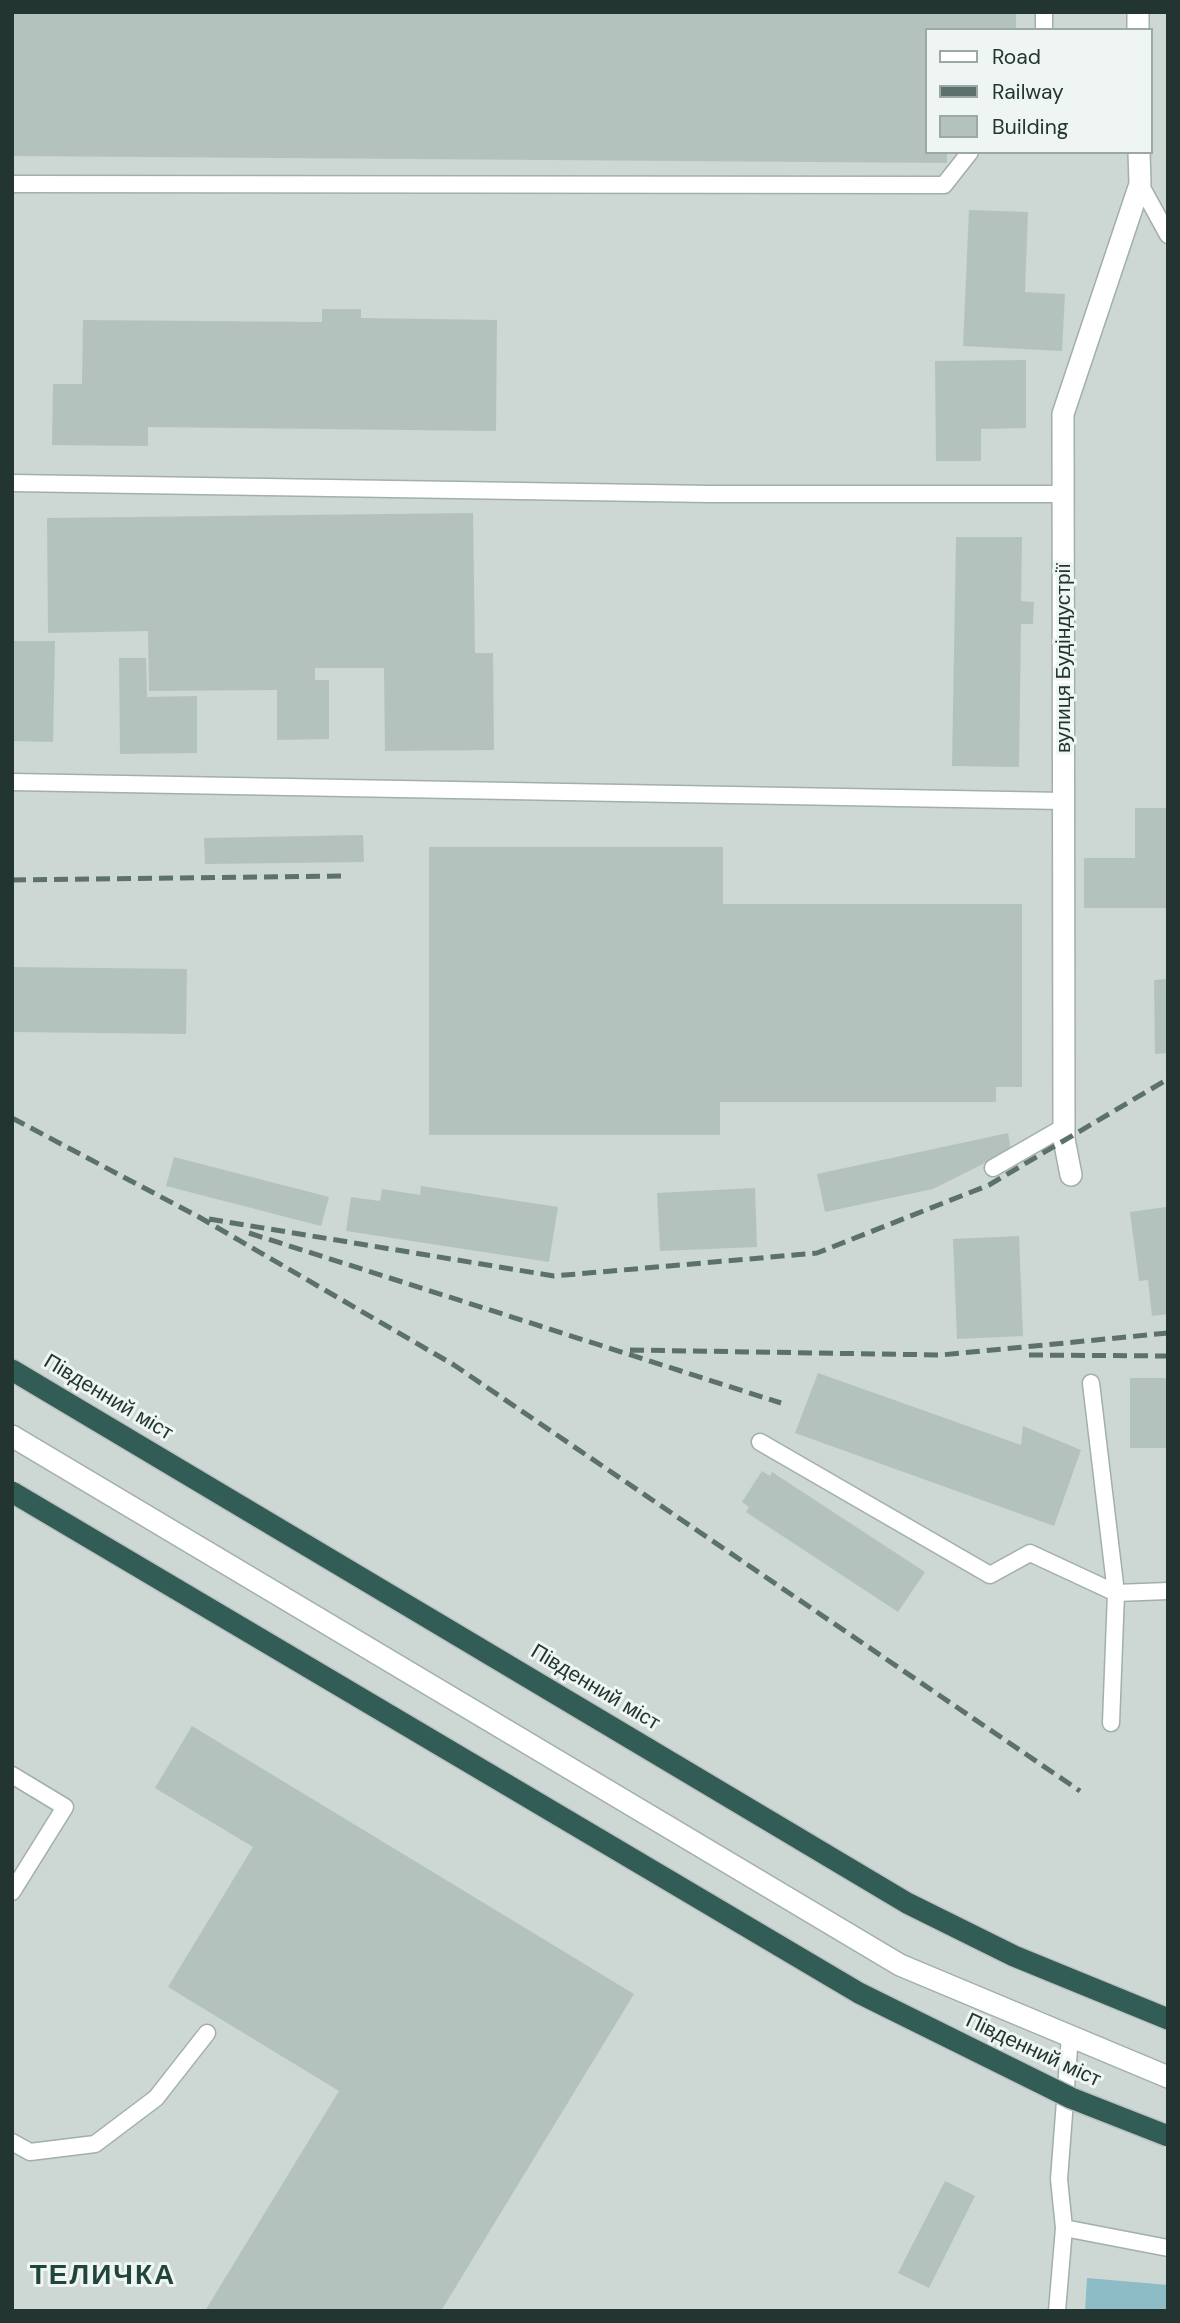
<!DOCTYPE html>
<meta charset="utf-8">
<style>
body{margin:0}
#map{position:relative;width:1180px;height:2323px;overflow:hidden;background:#dee8e4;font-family:"DM Sans",sans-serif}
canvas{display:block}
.frame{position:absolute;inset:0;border:14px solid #223531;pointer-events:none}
.legend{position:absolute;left:925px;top:28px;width:228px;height:126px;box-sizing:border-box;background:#eef5f2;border:2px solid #9ca8a5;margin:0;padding:9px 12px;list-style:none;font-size:21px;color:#223531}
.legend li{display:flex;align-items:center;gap:14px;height:35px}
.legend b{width:35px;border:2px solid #9ca8a5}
</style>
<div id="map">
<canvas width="1180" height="2323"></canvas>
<div class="frame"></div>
<ul class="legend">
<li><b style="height:9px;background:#fff"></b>Road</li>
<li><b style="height:9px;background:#5c716c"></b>Railway</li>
<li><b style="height:19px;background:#b4c2bd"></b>Building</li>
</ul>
</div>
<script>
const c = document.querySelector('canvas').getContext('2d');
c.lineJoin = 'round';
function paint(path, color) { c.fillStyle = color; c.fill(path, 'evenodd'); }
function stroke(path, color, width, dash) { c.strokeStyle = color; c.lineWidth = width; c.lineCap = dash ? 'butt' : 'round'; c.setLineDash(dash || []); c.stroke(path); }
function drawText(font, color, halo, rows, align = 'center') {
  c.font = font + ' "DM Sans",sans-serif'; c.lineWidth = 6; c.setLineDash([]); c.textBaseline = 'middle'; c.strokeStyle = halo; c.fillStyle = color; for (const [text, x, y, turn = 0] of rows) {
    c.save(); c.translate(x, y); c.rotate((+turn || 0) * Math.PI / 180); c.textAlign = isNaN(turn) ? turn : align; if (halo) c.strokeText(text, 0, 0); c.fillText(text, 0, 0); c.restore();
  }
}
paint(new Path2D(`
 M 12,12 L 1168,12 L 1168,2311 L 12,2311 ZM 926,30 L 1150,30 L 1150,152 L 926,152 Z`), '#cdd7d3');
paint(new Path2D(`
 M 1087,2278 L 1168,2285 L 1168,2311 L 1085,2311 Z`), '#8dbbc6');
paint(new Path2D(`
 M 12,12 L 1016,12 L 1016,30 L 926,30 L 926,152 L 947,152 L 947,163 L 12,156 Z
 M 969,210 L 1028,212 L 1025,292 L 1065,294 L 1062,351 L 963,346 Z
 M 322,309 L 361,309 L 361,318 L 497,320 L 496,431 L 148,427 L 148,446 L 52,445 L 53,384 L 82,384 L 83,320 L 322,322 Z
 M 1026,360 L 1026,428 L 981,429 L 981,461 L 936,461 L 935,361 Z
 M 473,513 L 475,653 L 493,653 L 494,750 L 385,751 L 384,668 L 315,668 L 315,680 L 329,680 L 329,739 L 277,740 L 277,690 L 149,691 L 148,631 L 48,633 L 47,518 Z
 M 956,537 L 1022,537 L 1021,601 L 1034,602 L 1033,624 L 1021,624 L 1019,767 L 952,766 Z
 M 12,641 L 55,641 L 53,742 L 12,741 Z
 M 119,658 L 146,658 L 147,697 L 197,696 L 197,753 L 120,754 Z
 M 1135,808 L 1168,808 L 1168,908 L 1084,908 L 1084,858 L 1135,858 Z
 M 363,835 L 364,862 L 205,864 L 204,838 Z
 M 429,847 L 723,847 L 723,904 L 1022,904 L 1022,1087 L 996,1087 L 996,1102 L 720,1102 L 720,1135 L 429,1135 Z
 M 12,967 L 187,969 L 186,1034 L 12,1032 Z
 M 1168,979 L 1168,1053 L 1155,1054 L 1154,980 Z
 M 1008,1133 L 1011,1150 L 933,1189 L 825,1212 L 817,1174 Z
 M 174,1157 L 329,1197 L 321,1226 L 166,1186 Z
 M 421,1186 L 558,1207 L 549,1262 L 346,1231 L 351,1197 L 380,1201 L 382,1189 L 420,1195 Z
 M 755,1188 L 757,1247 L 660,1251 L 657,1193 Z
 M 1166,1207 L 1168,1314 L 1152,1316 L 1148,1280 L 1139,1281 L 1130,1212 Z
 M 1019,1236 L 1023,1336 L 957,1339 L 953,1239 Z
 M 818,1373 L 1021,1445 L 1023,1426 L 1081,1450 L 1054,1526 L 795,1433 Z
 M 1130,1378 L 1168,1378 L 1168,1448 L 1130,1448 Z
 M 762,1471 L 770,1476 L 772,1472 L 925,1572 L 898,1612 L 746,1512 L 749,1507 L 742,1502 Z
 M 192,1726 L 634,1994 L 441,2311 L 205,2311 L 339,2091 L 168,1987 L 253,1847 L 155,1788 Z
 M 945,2181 L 975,2196 L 929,2288 L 898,2273 Z`), '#b4c2bd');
const lane = new Path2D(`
 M 1044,30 L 1044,12
 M 12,184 L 944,185 L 970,152
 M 1140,184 L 1168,235
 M 12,483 L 710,494 L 1063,494
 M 12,782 L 1064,801
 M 993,1168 L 1064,1127
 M 1091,1383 L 1116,1593 L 1111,1723
 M 760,1442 L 990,1575 L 1030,1553 L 1116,1593 L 1168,1591
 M 12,1775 L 65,1807 L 12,1892
 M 12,2142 L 30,2152 L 95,2144 L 156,2098 L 207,2033
 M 1064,2228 L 1168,2248
 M 1057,2311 L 1064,2228 L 1059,2179 L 1070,2036`);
const street = new Path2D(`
 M 1138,12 L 1138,30
 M 1071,1175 L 1064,1139 L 1063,414 L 1140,184 L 1139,152
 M 12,1436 L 900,1965 L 1168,2077`);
const highway = new Path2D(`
 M 12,1370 L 907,1903 L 1014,1956 L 1168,2019`);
stroke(lane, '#a2afab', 19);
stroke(street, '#a2afab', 24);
stroke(highway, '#bdc2c1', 24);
stroke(lane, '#fff', 16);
stroke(street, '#fff', 21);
stroke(highway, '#325d56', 21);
stroke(new Path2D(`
 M 12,880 L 343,876
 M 12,1118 L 199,1217 L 454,1365 L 1080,1791
 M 209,1219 L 554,1276 L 817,1253 L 989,1185 L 1168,1079
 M 249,1233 L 781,1403
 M 630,1350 L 941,1355 L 1168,1333
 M 1029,1355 L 1168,1356`), '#5c716c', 5, [14, 7]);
const highwayBridge = new Path2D(`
 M 12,1492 L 859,1993 L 1071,2098 L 1168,2136`);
stroke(highwayBridge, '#bdc2c1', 24, []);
stroke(highwayBridge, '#325d56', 21);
drawText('21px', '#223531', '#eef5f2', [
 ["вулиця Будіндустрії",1064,658,-90],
 ["Південний міст",108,1398,31],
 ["Південний міст",595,1688,31],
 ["Південний міст",1033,2051,25]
]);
c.letterSpacing = '2px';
drawText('bold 28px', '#21443d', '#eef5f2', [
 ["ТЕЛИЧКА",103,2277]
]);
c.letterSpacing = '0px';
</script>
